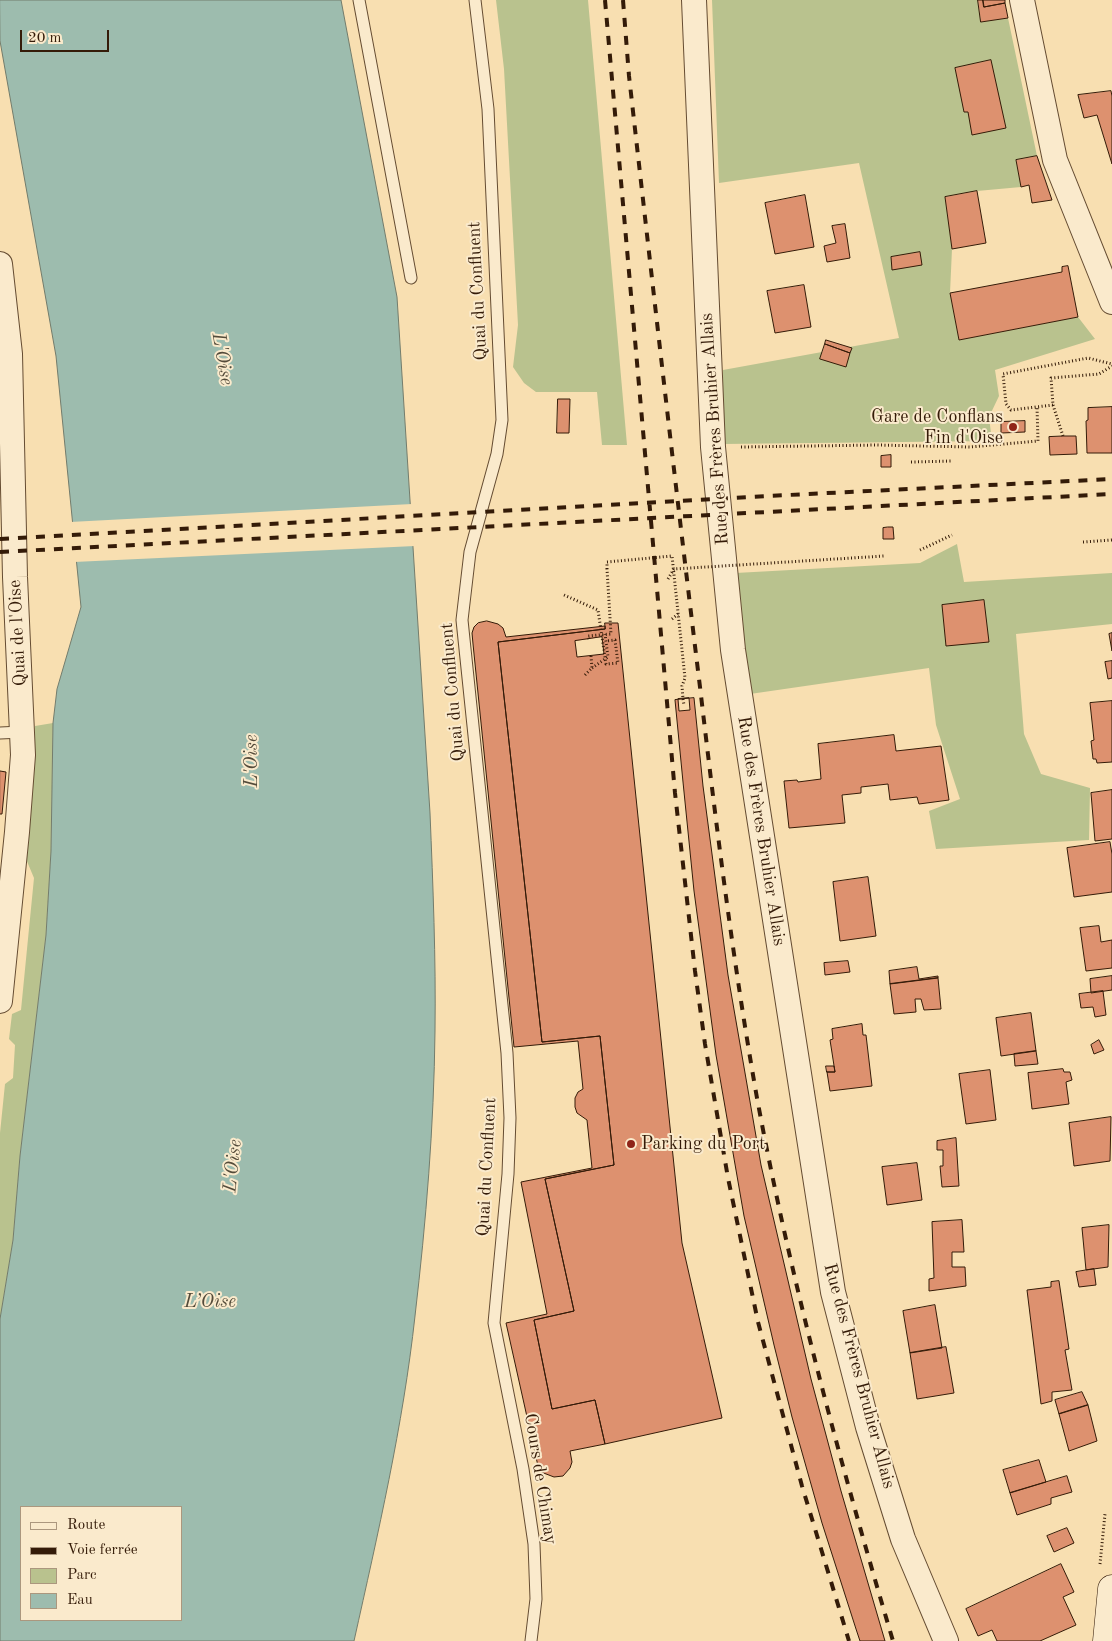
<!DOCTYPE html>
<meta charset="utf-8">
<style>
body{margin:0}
#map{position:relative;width:1112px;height:1641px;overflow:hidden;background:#f8dfb1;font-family:"Old Standard TT",serif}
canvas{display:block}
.legend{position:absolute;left:20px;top:1506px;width:162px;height:115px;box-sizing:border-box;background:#faeacc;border:1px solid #ab977e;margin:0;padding:6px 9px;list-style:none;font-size:15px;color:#341b08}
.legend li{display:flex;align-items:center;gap:10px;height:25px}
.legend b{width:25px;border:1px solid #ab977e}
.scale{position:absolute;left:20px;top:30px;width:89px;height:22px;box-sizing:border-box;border:2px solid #341b08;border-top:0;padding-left:6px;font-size:15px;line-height:18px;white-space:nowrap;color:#341b08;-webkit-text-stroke:4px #faeacc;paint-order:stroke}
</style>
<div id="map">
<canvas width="1112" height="1641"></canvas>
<ul class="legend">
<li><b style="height:6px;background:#faeacc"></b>Route</li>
<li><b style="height:6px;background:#341b08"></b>Voie ferrée</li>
<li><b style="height:14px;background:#b9c28e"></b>Parc</li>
<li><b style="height:14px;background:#9dbcae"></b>Eau</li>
</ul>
<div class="scale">20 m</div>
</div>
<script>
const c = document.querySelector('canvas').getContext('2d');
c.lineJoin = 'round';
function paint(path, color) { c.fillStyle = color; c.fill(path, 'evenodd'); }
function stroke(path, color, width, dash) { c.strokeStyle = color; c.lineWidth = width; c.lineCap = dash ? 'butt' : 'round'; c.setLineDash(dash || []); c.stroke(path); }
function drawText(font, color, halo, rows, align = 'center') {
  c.font = font + ' "Old Standard TT",serif'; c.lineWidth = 4; c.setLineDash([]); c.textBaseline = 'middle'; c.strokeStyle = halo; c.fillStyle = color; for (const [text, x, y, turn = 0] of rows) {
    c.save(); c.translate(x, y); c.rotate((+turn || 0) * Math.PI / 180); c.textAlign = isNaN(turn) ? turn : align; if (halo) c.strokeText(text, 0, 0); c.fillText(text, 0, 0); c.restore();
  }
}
paint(new Path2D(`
 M 496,0 L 588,0 L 627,445 L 602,445 L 597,392 L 536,392 L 524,383 L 513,367 L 518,325 L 504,69 Z
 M 712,0 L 978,0 L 981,22 L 1008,18 L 1037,156 L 1016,160 L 1021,187 L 977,191 L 945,197 L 952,249 L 950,293 L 959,340 L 1078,317 L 1095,339 L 995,370 L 999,396 L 989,417 L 992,441 L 723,444 L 723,370 L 899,338 L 859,163 L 719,183 Z
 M 957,544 L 964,582 L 1112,573 L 1112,624 L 1016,634 L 1024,734 L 1041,774 L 1090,788 L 1089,840 L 936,849 L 929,811 L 960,799 L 936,725 L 929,668 L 750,694 L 717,574 L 920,563 Z
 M 53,723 L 51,851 L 46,935 L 20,1156 L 13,1240 L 0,1319 L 0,1133 L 5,1084 L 13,1078 L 15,1045 L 9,1039 L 12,1014 L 21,1010 L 34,878 L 26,859 L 35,726 Z`), '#b9c28e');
const water = new Path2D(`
 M 0,0 L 341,0 L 397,297 L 430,813 C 433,886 436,959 435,1031 C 434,1126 426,1222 415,1316 C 403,1426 378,1533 354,1641 L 0,1641 L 0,1319 L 13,1240 L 20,1156 L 46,935 L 51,851 L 53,723 L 57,689 L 81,607 L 56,356 L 0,41 ZM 21,1507 L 181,1507 L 181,1620 L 21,1620 Z`);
paint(water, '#9dbcae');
stroke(water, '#737c6c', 1);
paint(new Path2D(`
 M 412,504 L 415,546 L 74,562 L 70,522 Z`), '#f8dfb1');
const building = new Path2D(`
 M 978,0 L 983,0 L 984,7 L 1005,3 L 1008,18 L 981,22 Z
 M 983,0 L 1005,0 L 1005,3 L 984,7 Z
 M 991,60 L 1006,128 L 972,135 L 968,112 L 964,112 L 955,68 Z
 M 1111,91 L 1112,96 L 1112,164 L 1097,115 L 1084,118 L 1078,95 Z
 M 1037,156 L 1052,200 L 1032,203 L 1029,185 L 1021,187 L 1016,160 Z
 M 977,191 L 986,243 L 952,249 L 945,197 Z
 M 805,195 L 814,247 L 775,254 L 765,203 Z
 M 845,224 L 850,258 L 827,262 L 824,246 L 836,243 L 832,226 Z
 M 920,252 L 922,265 L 892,270 L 891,257 Z
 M 1068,266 L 1078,317 L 959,340 L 950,293 L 1062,272 L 1062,267 Z
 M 804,285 L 811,327 L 775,333 L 767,291 Z
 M 826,340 L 852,348 L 850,353 L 825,344 Z
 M 825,344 L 850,353 L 846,367 L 820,359 Z
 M 558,399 L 570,399 L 569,433 L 557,433 Z
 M 1112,407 L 1112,453 L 1087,453 L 1086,421 L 1088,420 L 1088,408 Z
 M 1025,421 L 1025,432 L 1001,433 L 1001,422 Z
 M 1063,436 L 1076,436 L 1077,454 L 1050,455 L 1049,437 Z
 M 891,455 L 891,467 L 881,467 L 881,456 Z
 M 888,527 L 893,527 L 894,539 L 883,539 L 883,528 Z
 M 984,600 L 989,642 L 946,646 L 942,605 Z
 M 487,621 L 498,624 L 503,628 L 506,637 L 605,626 L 605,629 L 498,642 L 542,1042 L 600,1036 L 614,1165 L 545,1179 L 574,1311 L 534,1320 L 552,1409 L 595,1400 L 605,1444 L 570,1451 L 572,1462 L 570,1468 L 563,1476 L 554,1477 L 541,1472 L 538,1466 L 506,1323 L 547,1314 L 521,1182 L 592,1168 L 587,1120 L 577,1113 L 575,1107 L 575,1098 L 578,1092 L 583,1089 L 578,1041 L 514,1047 L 473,644 L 472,633 L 474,627 L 478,623 Z
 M 605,623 L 618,623 L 682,1243 L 722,1418 L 605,1444 L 595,1400 L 552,1409 L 534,1320 L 574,1311 L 545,1179 L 614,1165 L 600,1036 L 542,1042 L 498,642 L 605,629 Z
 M 1112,633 L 1112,651 L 1109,634 Z
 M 602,637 L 604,654 L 577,657 L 575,641 Z
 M 1112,661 L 1112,678 L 1108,679 L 1105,662 Z
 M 689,698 L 690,710 L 679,711 L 678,699 Z
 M 694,698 L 703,786 L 728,975 L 761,1165 L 811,1379 L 841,1491 L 885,1641 L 860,1641 L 856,1629 L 822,1523 L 792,1417 L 774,1345 L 744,1216 L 716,1055 L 694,891 L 683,782 L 675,700 Z
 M 1112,701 L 1112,762 L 1097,763 L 1096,759 L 1093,759 L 1091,741 L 1094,740 L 1090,703 Z
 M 894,735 L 896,751 L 941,746 L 949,800 L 919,804 L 917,797 L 890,800 L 888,784 L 861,787 L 861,793 L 842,795 L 845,823 L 789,828 L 784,781 L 797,780 L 798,782 L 821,779 L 818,744 Z
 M 0,771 L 6,772 L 2,814 L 0,814 Z
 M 1112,790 L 1112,839 L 1095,841 L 1091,793 Z
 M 1110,842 L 1112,854 L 1112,892 L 1074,897 L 1067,848 Z
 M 868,877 L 876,936 L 840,941 L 833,882 Z
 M 1099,926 L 1101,942 L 1112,940 L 1112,968 L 1086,971 L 1080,928 Z
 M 848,961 L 850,972 L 825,975 L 824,963 Z
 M 917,967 L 919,979 L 938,976 L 938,978 L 890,984 L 889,971 Z
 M 1112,976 L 1112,990 L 1091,993 L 1090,979 Z
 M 938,978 L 941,1009 L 924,1010 L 921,999 L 915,999 L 916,1012 L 894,1014 L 890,984 Z
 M 1103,991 L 1106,1015 L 1095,1017 L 1093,1007 L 1081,1008 L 1079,994 Z
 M 1031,1013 L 1036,1051 L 1001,1056 L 996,1018 Z
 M 862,1024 L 863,1035 L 866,1035 L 872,1086 L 830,1091 L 827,1072 L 835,1072 L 830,1040 L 833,1039 L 832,1029 Z
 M 1099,1040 L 1104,1050 L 1094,1054 L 1091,1045 Z
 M 1036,1051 L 1038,1064 L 1015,1066 L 1014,1054 Z
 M 826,1066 L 834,1066 L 835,1072 L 827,1072 Z
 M 1063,1069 L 1064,1072 L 1070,1072 L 1072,1080 L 1066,1082 L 1069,1104 L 1032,1109 L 1028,1073 Z
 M 990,1070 L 996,1120 L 966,1124 L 959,1074 Z
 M 1111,1117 L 1110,1161 L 1074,1166 L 1069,1123 Z
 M 956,1138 L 959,1186 L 942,1187 L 940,1166 L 943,1166 L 943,1150 L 937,1150 L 937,1141 Z
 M 917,1163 L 922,1200 L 887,1205 L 882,1167 Z
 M 962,1220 L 964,1252 L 952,1252 L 952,1267 L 965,1267 L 966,1286 L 929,1291 L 929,1279 L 934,1278 L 932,1222 Z
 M 1109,1225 L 1108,1267 L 1086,1270 L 1082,1228 Z
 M 1094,1269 L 1096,1285 L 1079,1287 L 1076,1272 Z
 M 1059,1281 L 1069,1349 L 1065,1350 L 1072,1390 L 1052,1392 L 1052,1401 L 1041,1404 L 1027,1290 L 1051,1287 L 1051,1282 Z
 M 935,1305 L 942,1348 L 910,1353 L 903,1311 Z
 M 946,1347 L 954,1393 L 917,1399 L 910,1353 Z
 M 1082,1392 L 1088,1405 L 1059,1414 L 1055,1400 Z
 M 1088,1405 L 1097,1441 L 1069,1451 L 1059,1414 Z
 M 1039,1460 L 1046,1482 L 1010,1493 L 1003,1470 Z
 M 1067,1476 L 1072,1492 L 1051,1498 L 1051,1504 L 1017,1515 L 1010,1493 Z
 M 1067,1528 L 1074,1543 L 1054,1552 L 1047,1536 Z
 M 1061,1564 L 1074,1592 L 1063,1597 L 1076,1625 L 1040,1641 L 997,1641 L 992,1630 L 978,1636 L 966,1609 Z`);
paint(building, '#dd916f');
stroke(building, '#341b08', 1);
const lane = new Path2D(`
 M 359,0 L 411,278
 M 475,0 L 488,109 L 502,420 L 497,454 L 470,552 L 462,620 L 507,1053 L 510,1118 L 508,1174 L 494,1323 L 523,1469 L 534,1544 L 536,1599 L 531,1641
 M 0,733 L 22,732`);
const street = new Path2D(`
 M 694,0 L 713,447 L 733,650 L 833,1292 L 868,1427 L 903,1539 L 946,1641
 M 1022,0 L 1055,160 L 1112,302
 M 0,264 L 10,354 L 15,577 L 23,755 L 17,832 L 0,1001`);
const secondary = new Path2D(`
 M 1107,1641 L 1112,1589`);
stroke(lane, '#654c32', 13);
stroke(street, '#654c32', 26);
stroke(secondary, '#341b08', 29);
stroke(new Path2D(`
 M 1053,405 L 1011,410 L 1006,404 L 1003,374 L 1088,358 L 1112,364
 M 1063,436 L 1053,405 L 1051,378 L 1099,374 L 1112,366
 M 741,447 L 877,445 L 970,447 L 1038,441 L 1037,407
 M 911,462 L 952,461
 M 1083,542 L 1112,540
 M 920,550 L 952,535
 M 564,595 L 598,610 L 606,664 L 618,663 L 615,640 L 606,641
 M 672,619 L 678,614
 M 589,639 L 588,636 L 611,634 L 607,569
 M 592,668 L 608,657 L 605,634
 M 585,675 L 592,668 L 591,656
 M 683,699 L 684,705
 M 1100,1564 L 1105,1514`), '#341b08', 3, [1, 2.5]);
stroke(lane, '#faeacc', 11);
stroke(street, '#faeacc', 24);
stroke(secondary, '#faeacc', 28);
stroke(new Path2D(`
 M 605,0 L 675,793 L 695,971 L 705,1044 L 728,1178 L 758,1322 L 802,1486 L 849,1641
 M 623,0 L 629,76 C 652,279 675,483 700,687 C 716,824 733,962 757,1098 C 791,1282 840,1462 893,1641
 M 0,539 L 768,496 L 1112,479
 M 0,552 L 1112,494`), '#341b08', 4, [9, 9]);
stroke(new Path2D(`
 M 607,569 L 607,562 L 672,556 L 685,678 L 682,686 L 683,699
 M 668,579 L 674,569 L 884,556`), '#341b08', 3, [1, 2.5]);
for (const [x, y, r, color] of [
 [1013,427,5,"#8f2418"],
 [631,1144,5,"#8f2418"]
]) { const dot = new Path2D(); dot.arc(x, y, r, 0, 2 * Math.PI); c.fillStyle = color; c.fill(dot); stroke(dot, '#faeacc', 2); }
drawText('18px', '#341b08', '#faeacc', [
 ["Quai du Confluent",478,291,-93],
 ["Rue des Frères Bruhier Allais",715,429,-94],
 ["Quai de l'Oise",18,633,-93],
 ["Quai du Confluent",453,692,-95],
 ["Rue des Frères Bruhier Allais",761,831,81],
 ["Quai du Confluent",487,1167,-87],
 ["Rue des Frères Bruhier Allais",859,1376,75],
 ["Cours de Chimay",540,1479,81]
]);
drawText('18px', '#341b08', '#faeacc', [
 ["Gare de Conflans",1003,417],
 ["Fin d'Oise",1003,438],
 ["Parking du Port",641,1144,"left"]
], 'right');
drawText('italic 19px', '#544b3a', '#faeacc', [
 ["L'Oise",222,359,80],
 ["L'Oise",252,761,-90],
 ["L'Oise",233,1166,-84],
 ["L’Oise",210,1302]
]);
</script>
